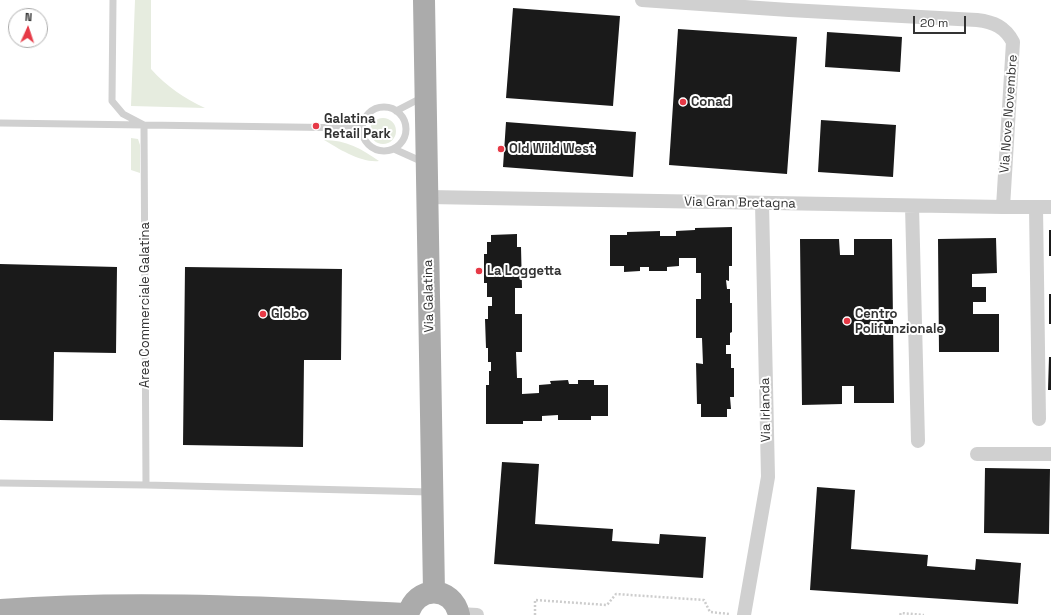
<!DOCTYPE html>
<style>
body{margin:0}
#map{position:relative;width:1051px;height:615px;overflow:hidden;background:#fff;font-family:"Space Grotesk",sans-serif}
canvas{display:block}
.north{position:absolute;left:8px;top:8px;width:40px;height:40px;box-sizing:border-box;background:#fff;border:1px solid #adadad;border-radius:50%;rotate:3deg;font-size:11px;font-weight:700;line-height:16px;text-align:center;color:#333}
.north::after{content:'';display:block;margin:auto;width:14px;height:18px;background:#e63946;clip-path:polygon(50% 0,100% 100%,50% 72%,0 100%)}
.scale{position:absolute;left:913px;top:16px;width:53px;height:18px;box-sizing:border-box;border:2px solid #333;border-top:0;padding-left:5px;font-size:12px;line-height:14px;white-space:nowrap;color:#333;-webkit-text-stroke:3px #fff;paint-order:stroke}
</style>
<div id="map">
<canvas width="1051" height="615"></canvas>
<div class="north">N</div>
<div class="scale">20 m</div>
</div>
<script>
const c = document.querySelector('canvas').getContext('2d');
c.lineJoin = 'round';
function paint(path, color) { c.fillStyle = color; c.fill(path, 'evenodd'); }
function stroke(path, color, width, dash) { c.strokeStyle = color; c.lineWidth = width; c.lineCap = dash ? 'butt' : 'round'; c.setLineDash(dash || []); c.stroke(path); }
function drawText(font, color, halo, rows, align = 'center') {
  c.font = font + ' "Space Grotesk",sans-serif'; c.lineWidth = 4; c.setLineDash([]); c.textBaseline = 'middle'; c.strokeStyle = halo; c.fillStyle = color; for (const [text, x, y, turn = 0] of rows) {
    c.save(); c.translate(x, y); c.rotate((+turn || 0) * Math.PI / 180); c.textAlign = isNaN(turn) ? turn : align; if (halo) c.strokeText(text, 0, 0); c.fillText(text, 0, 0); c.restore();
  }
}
paint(new Path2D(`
 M 135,0 L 151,0 L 151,69 C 167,87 184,98 205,108 L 131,106 Z
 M370 131a13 13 0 1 1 26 0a13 13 0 1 1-26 0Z
 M 131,138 L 138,139 L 140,145 L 140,173 L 131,170 Z
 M 324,140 C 346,140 362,149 379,161 C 361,163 339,149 324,140 Z`), '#e6ecdf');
paint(new Path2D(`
 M 513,8 L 620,16 L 613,106 L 506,98 Z
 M 678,29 L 797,37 L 787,174 L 669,165 Z
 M 827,32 L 902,37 L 900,72 L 825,67 Z
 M 821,120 L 896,125 L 893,177 L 818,172 Z
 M 506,122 L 636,132 L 633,177 L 503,167 Z
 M 732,227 L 732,266 L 729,266 L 729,281 L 726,280 L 727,289 L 730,289 L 730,303 L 732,303 L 732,332 L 730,333 L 730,345 L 726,345 L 726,354 L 731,354 L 731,368 L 734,368 L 734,397 L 730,397 L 731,409 L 727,409 L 727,417 L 701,417 L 701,404 L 697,404 L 696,363 L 703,364 L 702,338 L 696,338 L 696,299 L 701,299 L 701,273 L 696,273 L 696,258 L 679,258 L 679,266 L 667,267 L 667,271 L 649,271 L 649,267 L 640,267 L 640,271 L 624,272 L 624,266 L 610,266 L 610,235 L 627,235 L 627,232 L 660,231 L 660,236 L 676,236 L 676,231 L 695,230 L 695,228 Z
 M 1049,230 L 1051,230 L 1051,256 L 1049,256 Z
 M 517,234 L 517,247 L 521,247 L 522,288 L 515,288 L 515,314 L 522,314 L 522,352 L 516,352 L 517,378 L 522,378 L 522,394 L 539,393 L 539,385 L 551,384 L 550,381 L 568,380 L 569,384 L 578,384 L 578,380 L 594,380 L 594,385 L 608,385 L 608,416 L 591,416 L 591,420 L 558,420 L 558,415 L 542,416 L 542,421 L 523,421 L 523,424 L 486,424 L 486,385 L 489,385 L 489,371 L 491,371 L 491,362 L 488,362 L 488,348 L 486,348 L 485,319 L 488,319 L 488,306 L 492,306 L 492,297 L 487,297 L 487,283 L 484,283 L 484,254 L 487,254 L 487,242 L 491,242 L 491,235 Z
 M 996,238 L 997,273 L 972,274 L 972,287 L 986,287 L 986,302 L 973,302 L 973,314 L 999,314 L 999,352 L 939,352 L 938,239 Z
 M 800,239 L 839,239 L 840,255 L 854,255 L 854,239 L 892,239 L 894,403 L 854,403 L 854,386 L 842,386 L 842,404 L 802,405 Z
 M 0,264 L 117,267 L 116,353 L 54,352 L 53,421 L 0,420 Z
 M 185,267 L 342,269 L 341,360 L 304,360 L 303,447 L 183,445 Z
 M 1049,294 L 1051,294 L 1051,324 L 1049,324 Z
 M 1049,357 L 1051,357 L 1051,390 L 1048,390 Z
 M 502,462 L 539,464 L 535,524 L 613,529 L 612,541 L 659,544 L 660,534 L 706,537 L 703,578 L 494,564 Z
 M 985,468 L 1050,469 L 1049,534 L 984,533 Z
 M 817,487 L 855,490 L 851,549 L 928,555 L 927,566 L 975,570 L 976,559 L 1021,563 L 1018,604 L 810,590 Z`), '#1a1a1a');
stroke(new Path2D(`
 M 535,615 L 535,600 L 607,605 L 616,594 L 704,600 L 710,612 L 729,614
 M 900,615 L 901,613 L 924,615`), '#cdcdcd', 2.5, [2, 2]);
stroke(new Path2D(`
 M 113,0 L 112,101 L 123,114 L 144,125 L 146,485 L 430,492
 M362 129a22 22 0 1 1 44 0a22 22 0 1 1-44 0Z
 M 396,111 L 423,97
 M 0,123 L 361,128
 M 394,149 L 423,162
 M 0,483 L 146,485`), '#d0d0d0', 7);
stroke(new Path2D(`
 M 642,0 L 789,10 L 977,20 C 994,22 1005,27 1013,42 L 1003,207
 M 428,197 L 1003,207 L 1051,207
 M 912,206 L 918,441
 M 1036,207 L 1039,419
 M 977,454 L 1051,454
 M 459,614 L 477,615
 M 744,615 L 768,477 L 762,203`), '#d0d0d0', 14);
stroke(new Path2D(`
 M 424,0 L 434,592
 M 0,610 C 136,600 272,608 408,614
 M 408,615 C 415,585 453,585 459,615`), '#ababab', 22);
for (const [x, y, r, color] of [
 [683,102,4,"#e63946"],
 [316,126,4,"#e63946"],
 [501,149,4,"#e63946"],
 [479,271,4,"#e63946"],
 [263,314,4,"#e63946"],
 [847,321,4,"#e63946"]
]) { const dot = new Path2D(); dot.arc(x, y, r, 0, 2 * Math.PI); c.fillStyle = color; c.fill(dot); stroke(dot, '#fff', 1.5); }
drawText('bold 13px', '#333', '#fff', [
 ["Conad",691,102],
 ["Galatina",324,119],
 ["Retail Park",324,134],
 ["Old Wild West",509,149],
 ["La Loggetta",487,271],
 ["Globo",271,314],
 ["Centro",855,314],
 ["Polifunzionale",855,329]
], 'left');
drawText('13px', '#333', '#fff', [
 ["Via Nove Novembre",1009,114,-86],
 ["Via Gran Bretagna",740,203,1],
 ["Via Galatina",429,296,-91],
 ["Area Commerciale Galatina",145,305,-90],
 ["Via Irlanda",766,410,-91]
]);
</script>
